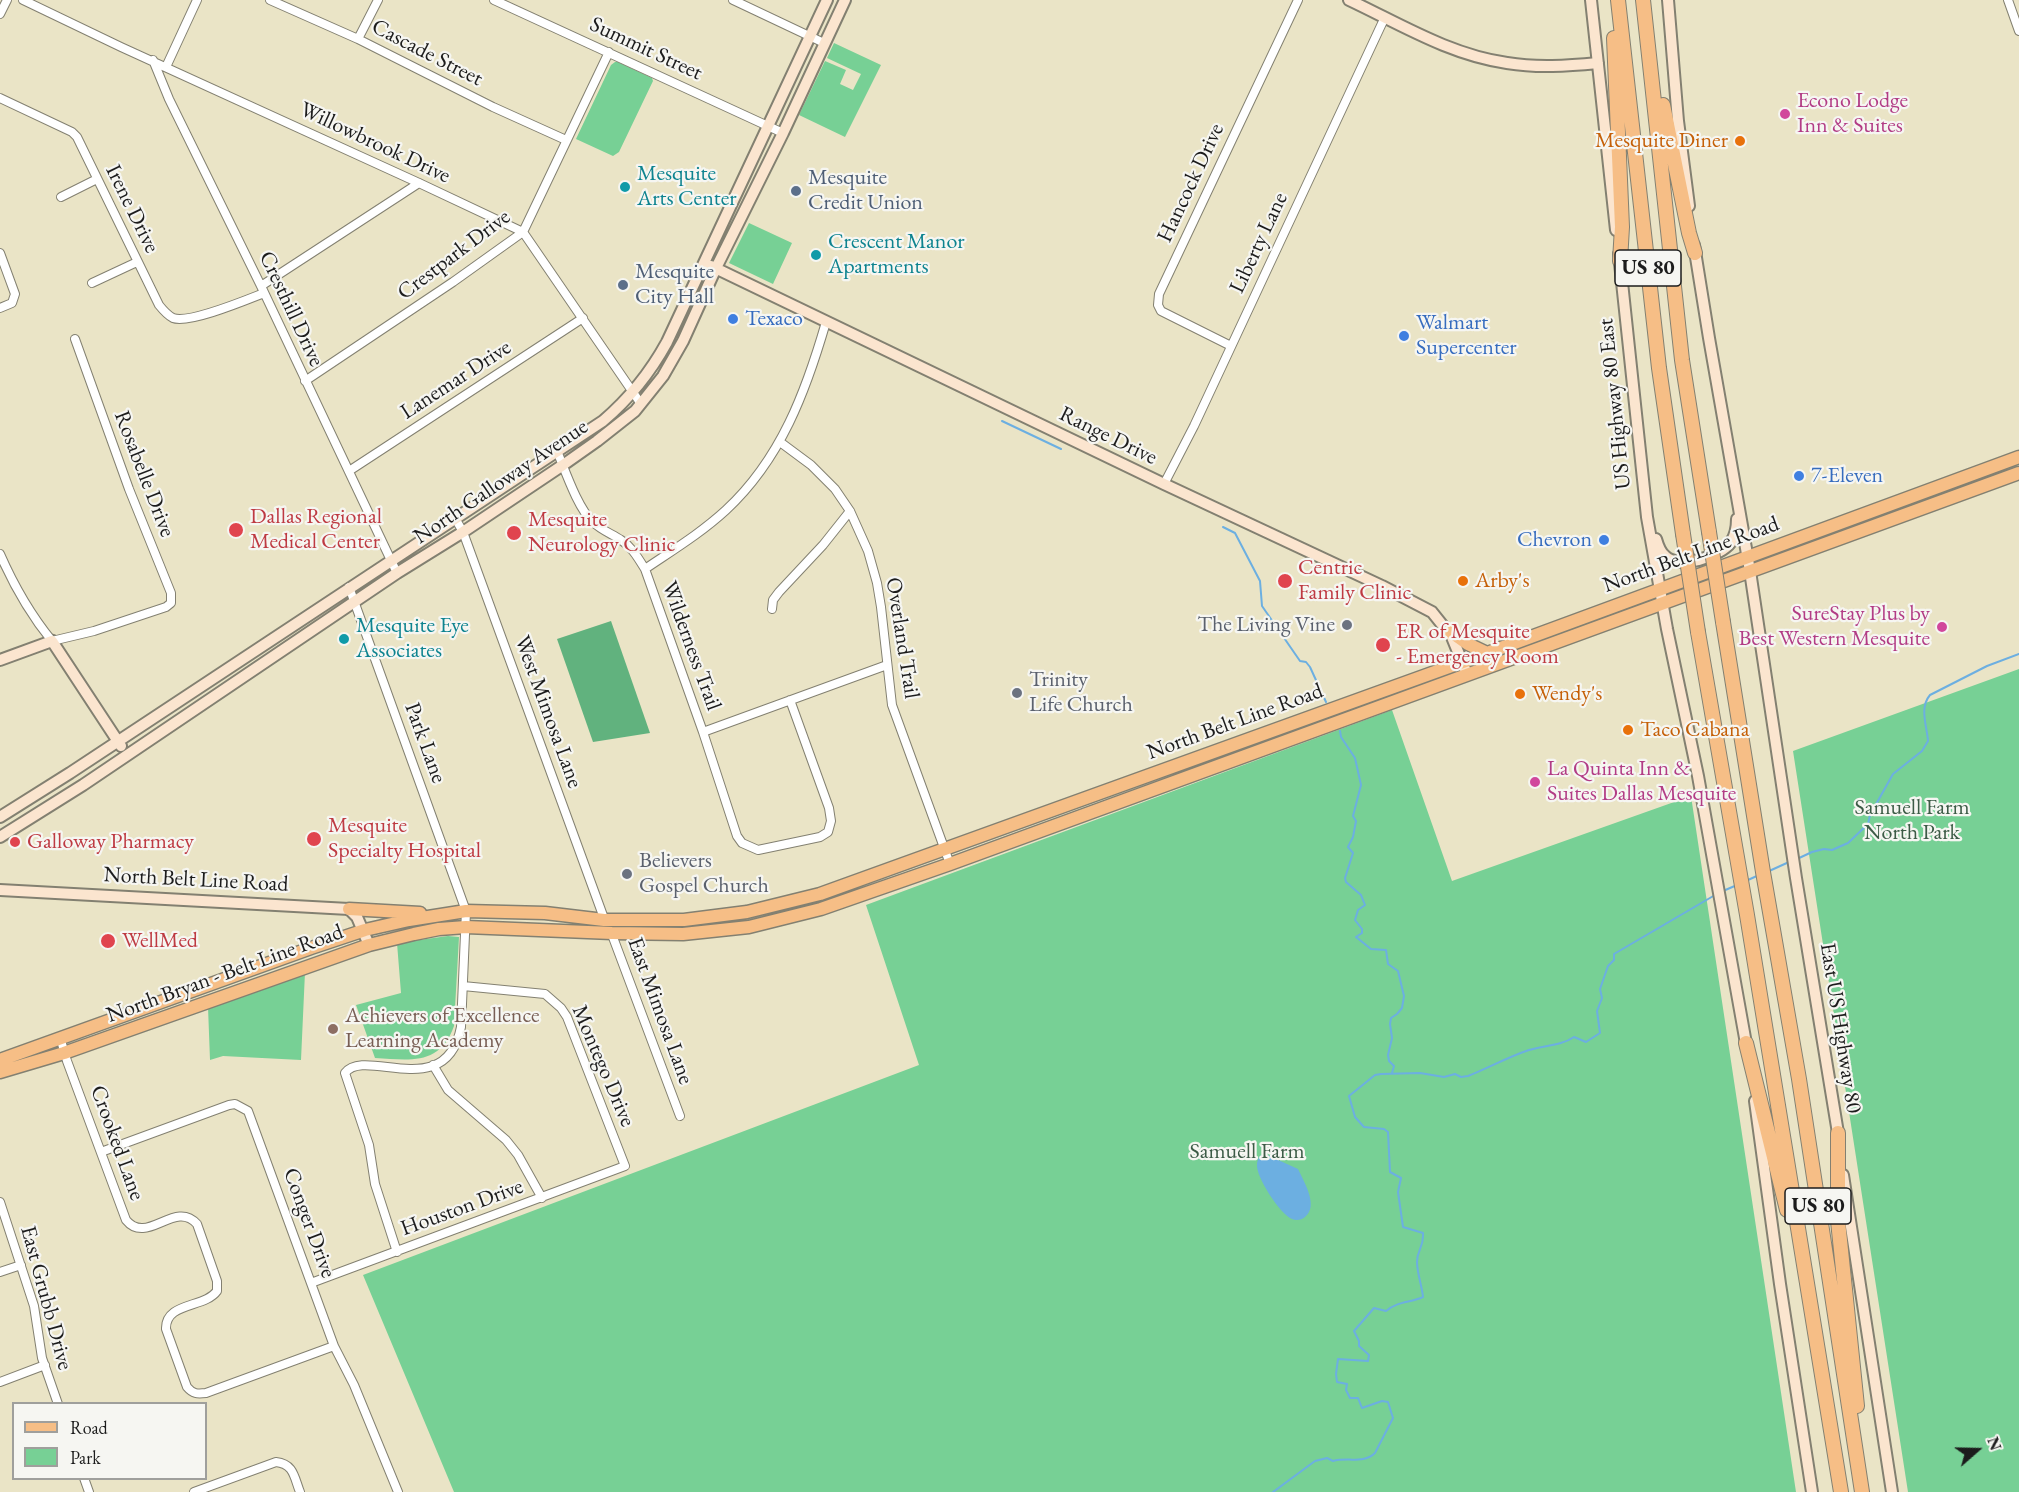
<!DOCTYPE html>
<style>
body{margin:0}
#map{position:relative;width:2019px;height:1492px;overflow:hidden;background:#eae4c6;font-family:"EB Garamond",serif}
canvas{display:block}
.legend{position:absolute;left:12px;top:1402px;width:195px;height:78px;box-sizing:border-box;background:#f6f6f2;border:2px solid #9f9f9c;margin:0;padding:8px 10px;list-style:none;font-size:18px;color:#1c1c1c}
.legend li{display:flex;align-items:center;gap:12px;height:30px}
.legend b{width:30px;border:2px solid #9f9f9c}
.north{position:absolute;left:1947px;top:1420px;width:60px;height:60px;-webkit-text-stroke:4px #f6f6f2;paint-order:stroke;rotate:70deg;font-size:16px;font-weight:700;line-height:24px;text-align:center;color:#1c1c1c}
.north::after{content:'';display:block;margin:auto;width:21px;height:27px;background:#1c1c1c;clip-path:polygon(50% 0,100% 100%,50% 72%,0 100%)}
</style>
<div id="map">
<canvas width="2019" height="1492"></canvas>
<ul class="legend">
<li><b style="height:8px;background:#f6be86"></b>Road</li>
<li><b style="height:16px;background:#77d095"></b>Park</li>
</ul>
<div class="north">N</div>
</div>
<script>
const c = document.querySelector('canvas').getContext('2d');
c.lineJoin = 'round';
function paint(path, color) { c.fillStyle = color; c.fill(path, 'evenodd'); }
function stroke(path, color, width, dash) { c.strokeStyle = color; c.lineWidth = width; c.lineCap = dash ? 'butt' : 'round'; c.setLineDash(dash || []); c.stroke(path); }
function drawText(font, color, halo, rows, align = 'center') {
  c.font = font + ' "EB Garamond",serif'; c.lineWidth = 4.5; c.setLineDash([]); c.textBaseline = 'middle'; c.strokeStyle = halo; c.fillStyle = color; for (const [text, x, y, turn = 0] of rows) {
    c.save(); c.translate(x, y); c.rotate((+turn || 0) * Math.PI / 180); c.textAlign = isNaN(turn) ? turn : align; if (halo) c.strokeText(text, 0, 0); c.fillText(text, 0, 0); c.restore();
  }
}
paint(new Path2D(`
 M 834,43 L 881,65 L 845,137 L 799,115 L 825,61 L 846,70 L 840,84 L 853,90 L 861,74 L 827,58 Z
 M 615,62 L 618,62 L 652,78 L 653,81 L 619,152 L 613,156 L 576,139 L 611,65 Z
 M 749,223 L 792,243 L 773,284 L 729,263 Z
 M 2019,669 L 2019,1492 L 1908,1492 L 1793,751 Z
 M 1392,710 L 1452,881 L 1691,796 L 1796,1492 L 454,1492 L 363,1275 L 919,1065 L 866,905 Z
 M 448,936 L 459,937 L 454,1026 C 440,1066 410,1060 375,1058 L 356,1005 L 401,993 L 397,943 Z
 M 305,972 L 301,1060 L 223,1056 L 210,1060 L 208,1007 Z`), '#77d095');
paint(new Path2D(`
 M 611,621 L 650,733 L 593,742 L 557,639 Z`), '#61b27e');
paint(new Path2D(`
 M 1265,1154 L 1298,1169 C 1304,1182 1319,1206 1305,1217 C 1302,1220 1296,1221 1292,1219 C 1280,1214 1256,1177 1257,1165 C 1257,1161 1258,1159 1260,1156 Z`), '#6cafe1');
stroke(new Path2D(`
 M 1002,421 L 1061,449
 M 1223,527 L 1235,533 L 1260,581 L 1262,606 L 1300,661 L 1306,662 L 1310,667 L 1326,702
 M 1340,731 L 1341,737 L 1355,758 L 1361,785 L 1353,816 L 1356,821 L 1353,837 L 1348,847 L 1353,853 L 1345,878 L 1346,882 L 1361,895 L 1365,905 L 1358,910 L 1355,920 L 1362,929 L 1362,933 L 1356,937 L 1371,949 L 1386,950 L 1388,964 L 1398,971 L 1404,996 L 1402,1008 L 1397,1014 L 1391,1018 L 1390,1024 L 1392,1038 L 1388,1055 L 1389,1061 L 1394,1066 L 1392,1073
 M 1797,859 L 1812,852 L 1824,849 L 1832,850 L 1848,843 L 1868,824 L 1870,815 L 1893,774 L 1922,751 L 1928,741 C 1927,726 1919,708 1930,695 L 1987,666 L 2019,654
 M 1767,872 L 1789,862
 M 1748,880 L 1759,875
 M 1723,891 L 1737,885
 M 1273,1492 L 1315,1461 L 1327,1458 L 1333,1461 C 1347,1457 1364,1464 1375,1453 L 1393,1418 L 1388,1402 L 1382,1401 L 1362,1408 L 1358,1398 L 1350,1398 L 1346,1390 L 1347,1384 L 1337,1382 L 1336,1374 L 1338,1359 L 1368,1361 L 1369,1355 L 1359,1346 L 1359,1341 L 1354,1331 L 1374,1308 L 1386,1311 C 1398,1301 1410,1303 1423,1297 C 1422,1286 1417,1273 1417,1262 C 1417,1249 1424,1248 1423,1233 L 1403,1227 L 1398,1192 L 1401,1178 L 1390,1172 L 1388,1132 L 1384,1129 L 1364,1127 L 1355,1117 L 1349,1096 L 1375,1075 L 1381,1074 L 1420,1073 L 1444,1077 L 1455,1074 L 1461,1077 L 1468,1076 C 1488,1068 1508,1057 1529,1050 C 1545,1045 1561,1046 1574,1037 L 1586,1042 L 1600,1033 L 1597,1011 L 1602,998 L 1600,989 L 1608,966 L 1614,960 L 1614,954 L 1715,895`), '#6cafe1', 2);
const street = new Path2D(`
 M 23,0 L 121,47 L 419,183 L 523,232 L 641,404
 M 270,0 L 358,39 L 493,107 L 566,140
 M 494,0 L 783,133
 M 733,0 L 824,43
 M 2008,0 L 2019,31
 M 0,14 L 7,0
 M 358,39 L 378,0
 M 153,60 L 169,99 L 261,286 L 397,573
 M 166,67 L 197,0
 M 0,98 L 72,132 L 77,137 L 159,305 C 163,310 167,315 173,318 C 189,324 246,300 264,293
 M 61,197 L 97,179
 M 0,253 L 15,294 L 12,303 L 0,308
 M 92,283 L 137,262
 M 261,286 L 419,183
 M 1231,346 L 1161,311 L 1158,305 L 1159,294 L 1298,0
 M 305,381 L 453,282 L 523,232 L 609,52
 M 780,442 L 811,465 L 835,489 L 850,511 L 868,551 L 877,583 L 881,607 L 892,705 L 950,864
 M 557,451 C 565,470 578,509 593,522 C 601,530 612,534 621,540 C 632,547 638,558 645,569 L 703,732 L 737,836 L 742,843 L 758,850 L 820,837 L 828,832 L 831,821 L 829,808 L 790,700
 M 349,471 L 583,318
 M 1164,484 L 1194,426 L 1385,17
 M 455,518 L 463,532 L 605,921
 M 0,554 C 14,586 30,614 52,641 L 94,631 L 166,607 L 171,603 L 171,593 L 129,489 L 75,339
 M 645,569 C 673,550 701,533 726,510 C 781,459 806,391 826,322
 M 349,587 L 466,911 L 461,1027 C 446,1104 365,1046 345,1073 L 369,1145 L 375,1184 L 397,1252
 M 772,609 L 773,600 L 779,592 L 823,545 L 850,511
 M 703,732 L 887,665
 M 611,932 L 680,1116
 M 60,1037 L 67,1061 L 126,1220 C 147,1246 175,1199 197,1224 L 217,1281 L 217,1291 C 205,1308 165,1302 166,1329 L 187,1387 C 193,1394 197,1394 206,1393 L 334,1346
 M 433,1065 L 448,1090 L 506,1140 L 518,1155 L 542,1198
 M 101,1152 L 229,1105 L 235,1104 L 248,1111 L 334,1346 L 354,1385 L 398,1492
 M 0,1202 L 34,1306 L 42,1358 L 58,1404
 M 0,1272 L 21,1265
 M 311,1283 L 625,1166 L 567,1017 L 561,1008 L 545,994 L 463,986
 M 0,1382 L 45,1365
 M 84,1478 L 89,1492
 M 194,1492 L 276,1462 C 294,1464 294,1477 300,1492`);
const secondary = new Path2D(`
 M 1349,0 C 1400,24 1450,55 1507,63 C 1537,68 1567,66 1598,63
 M 1591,0 L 1616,230
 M 1668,0 L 1678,121 L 1689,206
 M 1694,245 L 1709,338 L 1750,571 L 1796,878 L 1839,1139
 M 1619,254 L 1647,517 L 1667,629 L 1698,776 L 1747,1049
 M 711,266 L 1164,484 L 1382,586 L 1432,612 L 1452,637 L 1465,669
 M 1656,539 C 1658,546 1660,552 1665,556 C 1679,570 1720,557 1731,542 C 1735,536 1737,527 1737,519
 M 0,660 L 52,641 L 121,746
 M 0,817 L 70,773 L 603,421 C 630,398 650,373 667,342 L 827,0
 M 0,837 L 83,785 L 397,573 L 463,532 L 563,465 L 597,441 L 635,411 L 663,376 L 683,341 L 716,268 L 783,133 L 845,0
 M 0,890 L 349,909 L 357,917 L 369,945
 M 1755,1101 L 1780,1284 L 1812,1492
 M 1843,1175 L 1892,1492`);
const primary = new Path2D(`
 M 1447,629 L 1468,644 L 1487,653
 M 349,909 L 420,913
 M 0,1060 L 311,948 L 365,930 L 409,920 L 466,911 L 545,913 L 604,920 L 684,920 L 747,912 L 820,894 L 1471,659 L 2019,457
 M 0,1072 L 64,1053 L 369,945 L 414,934 L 439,929 L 466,927 L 612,933 L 683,934 L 749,927 L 821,909 L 950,864 L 2019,473`);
const highway = new Path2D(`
 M 1618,0 L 1659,368 L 1683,534
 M 1643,0 L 1682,360 L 1709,532
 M 1614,38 L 1622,227 L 1620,261
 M 1663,105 L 1689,233 L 1695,253
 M 1723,622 L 1763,872 L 1799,1079 L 1862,1492
 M 1698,632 L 1747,915 L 1841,1492
 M 1746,1043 L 1787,1210
 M 1838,1133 L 1838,1221 L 1857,1406`);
stroke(street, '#838071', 10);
stroke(secondary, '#838071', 14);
stroke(primary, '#838071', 15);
stroke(highway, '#838071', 16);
stroke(street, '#fff', 8);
stroke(secondary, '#fbe5cf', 10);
stroke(primary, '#f6be86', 12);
stroke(highway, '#f6be86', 14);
const highwayBridge = new Path2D(`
 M 1709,532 L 1723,622
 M 1683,534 L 1698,632`);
stroke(highwayBridge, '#838071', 16, []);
stroke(highwayBridge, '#f6be86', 14);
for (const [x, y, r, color] of [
 [1785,114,6,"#d1479c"],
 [1740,141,6,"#e8710a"],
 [625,187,6,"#0f9aa8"],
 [796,191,6,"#5c6f8a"],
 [816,255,6,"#0f9aa8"],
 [623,285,6,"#5c6f8a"],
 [733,319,6,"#3f7fe0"],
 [1404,336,6,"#3f7fe0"],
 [1799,476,6,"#3f7fe0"],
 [236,530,8,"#e0444e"],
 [514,533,8,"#e0444e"],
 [1604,540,6,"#3f7fe0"],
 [1285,581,8,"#e0444e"],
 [1463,581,6,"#e8710a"],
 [1347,625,6,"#6b7280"],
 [1942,627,6,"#d1479c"],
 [344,639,6,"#0f9aa8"],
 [1383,645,8,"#e0444e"],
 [1017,693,6,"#6b7280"],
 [1520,694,6,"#e8710a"],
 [1628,730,6,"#e8710a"],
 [1535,782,6,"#d1479c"],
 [314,839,8,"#e0444e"],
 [15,842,6,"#e0444e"],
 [627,874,6,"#6b7280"],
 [108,941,8,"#e0444e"],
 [333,1029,6,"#8d6e63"]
]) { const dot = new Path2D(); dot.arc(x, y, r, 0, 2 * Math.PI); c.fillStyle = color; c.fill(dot); stroke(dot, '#f6f6f2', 2); }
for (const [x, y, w] of [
 [1648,268,66],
 [1818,1206,66]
]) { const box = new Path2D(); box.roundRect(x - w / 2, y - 18, w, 36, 4.5); c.fillStyle = '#f6f6f2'; c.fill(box); stroke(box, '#1c1c1c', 1.5); }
drawText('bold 21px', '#1c1c1c', null, [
 ["US 80",1648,268],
 ["US 80",1818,1206]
]);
drawText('22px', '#1c1c1c', '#f6f6f2', [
 ["Summit Street",646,49,25],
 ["Cascade Street",427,53,27],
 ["Willowbrook Drive",375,143,25],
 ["Hancock Drive",1191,183,-65],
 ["Irene Drive",132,209,64],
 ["Liberty Lane",1259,243,-65],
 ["Crestpark Drive",454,255,-37],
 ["Cresthill Drive",291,309,65],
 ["Lanemar Drive",456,380,-33],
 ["US Highway 80 East",1615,404,-96],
 ["Range Drive",1108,436,26],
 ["Rosabelle Drive",144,474,69],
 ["North Galloway Avenue",501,482,-34],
 ["North Belt Line Road",1691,555,-20],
 ["Overland Trail",902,638,81],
 ["Wilderness Trail",691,646,70],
 ["West Mimosa Lane",548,712,70],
 ["North Belt Line Road",1235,722,-20],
 ["Park Lane",425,743,70],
 ["North Belt Line Road",196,880,3],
 ["North Bryan - Belt Line Road",225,974,-20],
 ["East Mimosa Lane",660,1011,70],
 ["East US Highway 80",1840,1028,81],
 ["Montego Drive",603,1066,67],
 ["Crooked Lane",117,1143,70],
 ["Houston Drive",462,1208,-20],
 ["Conger Drive",309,1223,70],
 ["East Grubb Drive",46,1298,75]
]);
drawText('22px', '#b23c85', '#f6f6f2', [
 ["Econo Lodge",1797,101],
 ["Inn & Suites",1797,126],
 ["SureStay Plus by",1930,614,"right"],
 ["Best Western Mesquite",1930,639,"right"],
 ["La Quinta Inn &",1547,769],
 ["Suites Dallas Mesquite",1547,794]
], 'left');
drawText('22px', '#c56008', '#f6f6f2', [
 ["Mesquite Diner",1728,141,"right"],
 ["Arby's",1475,581],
 ["Wendy's",1532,694],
 ["Taco Cabana",1640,730]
], 'left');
drawText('22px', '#0d838f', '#f6f6f2', [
 ["Mesquite",637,174],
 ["Arts Center",637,199],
 ["Crescent Manor",828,242],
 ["Apartments",828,267],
 ["Mesquite Eye",356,626],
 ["Associates",356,651]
], 'left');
drawText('22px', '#4e5e75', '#f6f6f2', [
 ["Mesquite",808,178],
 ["Credit Union",808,203],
 ["Mesquite",635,272],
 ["City Hall",635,297]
], 'left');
drawText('22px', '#366cbe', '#f6f6f2', [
 ["Texaco",745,319],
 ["Walmart",1416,323],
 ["Supercenter",1416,348],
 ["7-Eleven",1811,476],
 ["Chevron",1592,540,"right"]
], 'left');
drawText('22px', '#be3a42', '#f6f6f2', [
 ["Dallas Regional",250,517],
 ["Medical Center",250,542],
 ["Mesquite",528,520],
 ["Neurology Clinic",528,545],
 ["Centric",1298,568],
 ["Family Clinic",1298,593],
 ["ER of Mesquite",1396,632],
 ["- Emergency Room",1396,657],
 ["Mesquite",328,826],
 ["Specialty Hospital",328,851],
 ["Galloway Pharmacy",27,842],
 ["WellMed",122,941]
], 'left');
drawText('22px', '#5b616d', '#f6f6f2', [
 ["The Living Vine",1335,625,"right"],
 ["Trinity",1029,680],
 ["Life Church",1029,705],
 ["Believers",639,861],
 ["Gospel Church",639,886]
], 'left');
drawText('22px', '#3c5b46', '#f6f6f2', [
 ["Samuell Farm",1912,808],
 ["North Park",1912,833],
 ["Samuell Farm",1247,1152]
]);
drawText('22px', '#785e54', '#f6f6f2', [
 ["Achievers of Excellence",345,1016],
 ["Learning Academy",345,1041]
], 'left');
</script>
